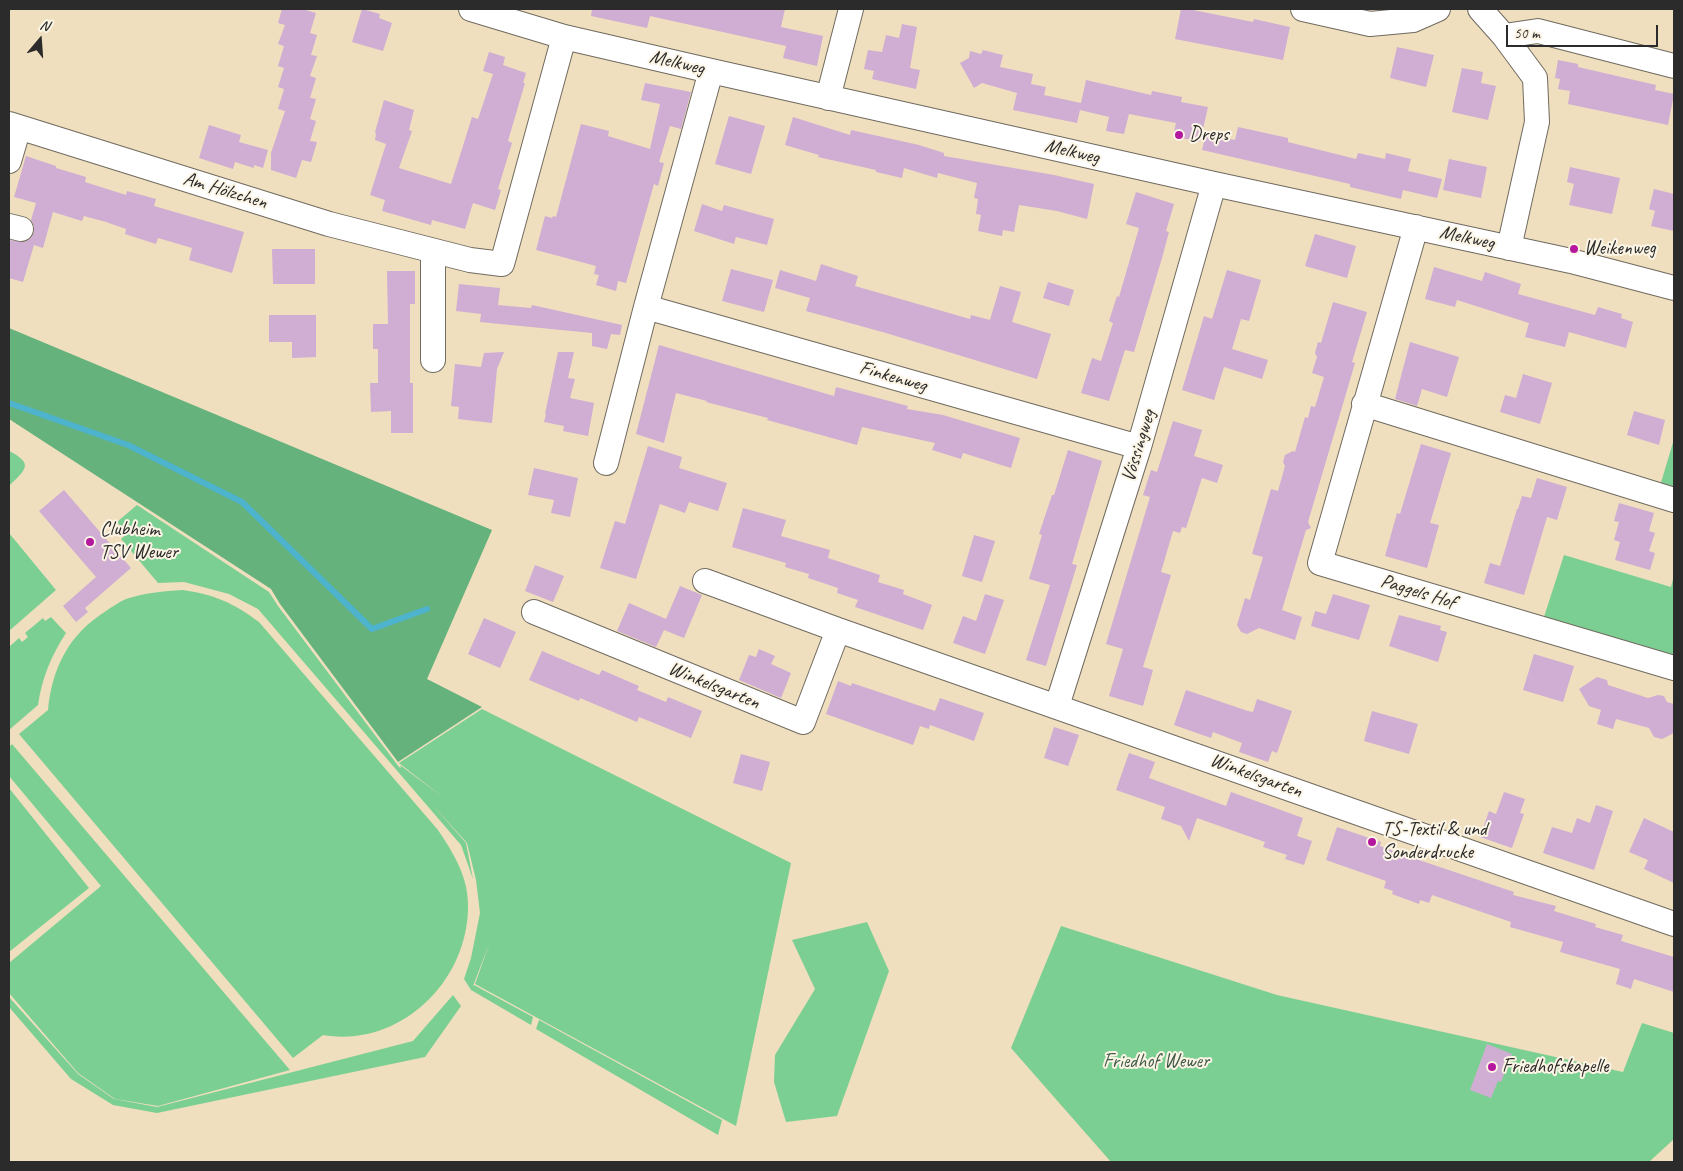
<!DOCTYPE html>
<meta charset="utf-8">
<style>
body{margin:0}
#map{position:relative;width:1683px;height:1171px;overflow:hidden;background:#efdfbf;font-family:Caveat,sans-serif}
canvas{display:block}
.frame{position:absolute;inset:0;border:10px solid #2b2b2b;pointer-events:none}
.north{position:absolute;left:15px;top:15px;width:50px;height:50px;-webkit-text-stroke:4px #fcf5e5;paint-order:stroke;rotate:18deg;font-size:14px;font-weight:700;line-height:20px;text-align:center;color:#2b2b2b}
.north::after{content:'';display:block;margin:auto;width:18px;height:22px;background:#2b2b2b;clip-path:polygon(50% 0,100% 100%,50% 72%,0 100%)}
.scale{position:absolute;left:1506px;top:25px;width:152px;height:22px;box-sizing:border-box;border:2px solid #2b2b2b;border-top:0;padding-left:6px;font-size:15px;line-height:18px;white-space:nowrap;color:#2b2b2b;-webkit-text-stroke:4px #fcf5e5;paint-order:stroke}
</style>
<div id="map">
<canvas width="1683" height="1171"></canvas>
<div class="frame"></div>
<div class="north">N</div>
<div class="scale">50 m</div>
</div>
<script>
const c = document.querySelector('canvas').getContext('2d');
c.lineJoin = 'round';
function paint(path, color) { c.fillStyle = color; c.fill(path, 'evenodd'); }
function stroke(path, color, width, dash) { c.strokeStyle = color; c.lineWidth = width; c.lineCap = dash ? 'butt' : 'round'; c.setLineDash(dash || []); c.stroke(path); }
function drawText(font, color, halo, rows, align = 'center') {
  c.font = font + ' Caveat,sans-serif'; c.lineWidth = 4; c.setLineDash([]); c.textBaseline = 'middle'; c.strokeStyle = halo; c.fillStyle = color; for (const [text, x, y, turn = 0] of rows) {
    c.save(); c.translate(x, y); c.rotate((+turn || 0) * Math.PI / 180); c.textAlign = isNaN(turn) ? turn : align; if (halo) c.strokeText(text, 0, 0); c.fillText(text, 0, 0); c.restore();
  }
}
paint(new Path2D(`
 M 1674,439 L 1674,491 L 1660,486 Z
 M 9,451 C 35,464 25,470 9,486 Z
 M 137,505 L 269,592 L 278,606 L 399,767 L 401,768 L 400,765 L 444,798 L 399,763 L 482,709 L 791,863 L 736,1126 L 475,984 L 490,942 L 473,986 L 474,985 L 533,1017 L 531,1025 L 471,990 L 464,979 L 471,958 L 480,913 L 476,880 L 467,843 L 431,803 L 466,843 L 473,879 L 461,845 L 258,609 L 229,594 L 184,582 L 158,583 L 121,539 L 127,534 L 117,522 Z
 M 9,533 L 56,590 L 9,631 Z
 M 1564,555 L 1671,587 L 1674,575 L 1674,662 L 1542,623 Z
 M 183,590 C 215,595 232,602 259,622 L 438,830 C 454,854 469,878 468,908 C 467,983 399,1048 323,1035 L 293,1058 L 19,734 L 48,710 C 52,668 69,634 106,611 C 112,607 119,602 126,599 C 144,593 163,591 183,590 Z
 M 51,617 L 66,633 C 51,656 42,678 38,705 L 9,730 L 9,647 L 19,638 L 22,642 L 28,637 L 25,633 L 43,618 L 45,621 Z
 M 12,744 L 290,1070 L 158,1106 L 115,1099 L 78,1073 L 9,993 L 9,963 L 101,886 L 9,776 L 9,747 Z
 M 9,788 L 89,888 L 9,952 Z
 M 867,922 L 889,971 L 837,1116 L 786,1122 L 774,1082 L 775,1055 L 815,989 L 792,940 Z
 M 1061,926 L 1277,995 L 1623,1072 L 1642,1023 L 1674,1033 L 1674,1139 L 1649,1162 L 1111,1162 L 1011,1048 Z
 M 453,995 L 461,1006 L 425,1057 L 157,1113 L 113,1105 L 71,1079 L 9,1007 L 9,997 L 78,1074 L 114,1099 L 157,1107 L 413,1041 Z
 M 539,1020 L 722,1120 L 718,1135 L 536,1029 Z`), '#7ccf92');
paint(new Path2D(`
 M 9,328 L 492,530 L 427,679 L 482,707 L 398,762 L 280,604 L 271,589 L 9,419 Z`), '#65b27c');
stroke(new Path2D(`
 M 9,403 L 128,445 L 242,502 L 372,629 L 427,609`), '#4eb3cd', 6);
paint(new Path2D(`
 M 282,9 L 302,9 L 316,13 L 310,33 L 317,35 L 311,55 L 317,56 L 310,76 L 316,78 L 310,98 L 316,99 L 310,119 L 316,121 L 310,141 L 317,142 L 311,162 L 302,160 L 296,178 L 271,170 L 271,153 L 285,111 L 278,109 L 284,89 L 278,87 L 284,68 L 278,66 L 284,46 L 278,44 L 285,25 L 278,23 Z
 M 362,9 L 380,14 L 379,18 L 392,23 L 383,51 L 352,42 Z
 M 592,9 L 785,9 L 781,27 L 823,36 L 817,66 L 783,58 L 786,46 L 650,16 L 647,28 L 591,16 Z
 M 1181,9 L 1188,9 L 1253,22 L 1254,19 L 1290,27 L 1283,60 L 1175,39 Z
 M 902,24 L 917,27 L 910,68 L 920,70 L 916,89 L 872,79 L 874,71 L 864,69 L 868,50 L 882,52 L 886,35 L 899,38 Z
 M 1397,47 L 1434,55 L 1426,87 L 1390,78 Z
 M 983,50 L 1003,55 L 1000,67 L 1033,74 L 1031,84 L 1046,87 L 1044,95 L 1081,103 L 1086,80 L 1151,95 L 1152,91 L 1182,97 L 1181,102 L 1208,107 L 1200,142 L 1173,136 L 1176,123 L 1129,114 L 1124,134 L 1106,131 L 1109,117 L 1080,110 L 1077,123 L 1013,110 L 1017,93 L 982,83 L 974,88 L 960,63 L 969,58 L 970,51 L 981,54 Z
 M 489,52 L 505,57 L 503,65 L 526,73 L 523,83 L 525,83 L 508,141 L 512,143 L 498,189 L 501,190 L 495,210 L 473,203 L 465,229 L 432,220 L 431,225 L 382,211 L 385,200 L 370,195 L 386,144 L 375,140 L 376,134 L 375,132 L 384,100 L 414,110 L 409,130 L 412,131 L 399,168 L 451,184 L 472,117 L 478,119 L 493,74 L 483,71 Z
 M 1558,60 L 1578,64 L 1578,67 L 1656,85 L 1655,90 L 1674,94 L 1668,125 L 1568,104 L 1570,91 L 1558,89 L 1560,79 L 1555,78 Z
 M 1462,68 L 1483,72 L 1481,83 L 1496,86 L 1488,120 L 1452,112 Z
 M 645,83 L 691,92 L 681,129 L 670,126 L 659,162 L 664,163 L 658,186 L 654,184 L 626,283 L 618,281 L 616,291 L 596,285 L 599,275 L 594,274 L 596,266 L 536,250 L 545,216 L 552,218 L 553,216 L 556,217 L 581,124 L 609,131 L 608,136 L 650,149 L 660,104 L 641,100 Z
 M 729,116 L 765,126 L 751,174 L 715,164 Z
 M 793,117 L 850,135 L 851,130 L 919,145 L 944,153 L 944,156 L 1054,175 L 1094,184 L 1087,219 L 1057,211 L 1019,205 L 1014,232 L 1003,230 L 1002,236 L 978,231 L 981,215 L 976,214 L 978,199 L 974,198 L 977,183 L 938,173 L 937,178 L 904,168 L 902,178 L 876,172 L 876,170 L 818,157 L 819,155 L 785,145 Z
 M 209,125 L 241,135 L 239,142 L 268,150 L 263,168 L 254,165 L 254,168 L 235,162 L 233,169 L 199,158 Z
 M 1238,127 L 1288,138 L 1288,142 L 1356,159 L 1358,153 L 1385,159 L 1386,153 L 1411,159 L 1408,171 L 1442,179 L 1437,198 L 1403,190 L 1401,199 L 1350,187 L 1350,184 L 1202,150 L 1206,134 L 1235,140 Z
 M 26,156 L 56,166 L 56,168 L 86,177 L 85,182 L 126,195 L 127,191 L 156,199 L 154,206 L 244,232 L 232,273 L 189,260 L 192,248 L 158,238 L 156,244 L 125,234 L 126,229 L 106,222 L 84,216 L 82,221 L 53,212 L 43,248 L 34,245 L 23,282 L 9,278 L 9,240 L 25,242 L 31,238 L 34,232 L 34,226 L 31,220 L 36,203 L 14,197 Z
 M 1449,159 L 1487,167 L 1481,198 L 1443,190 Z
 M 1570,167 L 1620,178 L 1612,214 L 1569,205 L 1574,184 L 1567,182 Z
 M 1654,189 L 1674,194 L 1674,231 L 1651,226 L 1655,211 L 1649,209 Z
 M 1136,192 L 1174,204 L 1166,231 L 1169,232 L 1162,258 L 1134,352 L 1125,350 L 1109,401 L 1081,393 L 1092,358 L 1101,361 L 1113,323 L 1109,321 L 1117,296 L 1119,297 L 1139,228 L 1126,224 Z
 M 702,204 L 722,211 L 724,205 L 774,219 L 767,245 L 736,237 L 734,244 L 694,231 Z
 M 1315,234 L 1356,246 L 1347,278 L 1305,266 Z
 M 272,249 L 315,249 L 315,284 L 273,284 Z
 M 821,264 L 858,276 L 855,286 L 970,319 L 971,315 L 990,320 L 1000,286 L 1021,292 L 1012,322 L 1051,334 L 1037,379 L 886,333 L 806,311 L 810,298 L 775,288 L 780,270 L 816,281 Z
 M 1434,267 L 1482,281 L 1485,272 L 1521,284 L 1518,294 L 1595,315 L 1598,307 L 1622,314 L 1621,318 L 1633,322 L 1626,348 L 1569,332 L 1565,347 L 1525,337 L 1529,323 L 1457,300 L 1455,307 L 1425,299 Z
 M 731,269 L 773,280 L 764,312 L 722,301 Z
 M 1227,270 L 1261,280 L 1249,321 L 1241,319 L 1232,349 L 1268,360 L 1262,379 L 1224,367 L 1214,400 L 1182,390 L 1204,316 L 1212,319 Z
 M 387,271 L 415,271 L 415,304 L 410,304 L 410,383 L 413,383 L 413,433 L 391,433 L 391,411 L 371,412 L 370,383 L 378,383 L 378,349 L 373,349 L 373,324 L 388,324 Z
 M 1048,282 L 1074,290 L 1069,306 L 1043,298 Z
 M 459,284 L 500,288 L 498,305 L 531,308 L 532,305 L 622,325 L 620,335 L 611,334 L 607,349 L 592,346 L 592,333 L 480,322 L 481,314 L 456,311 Z
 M 1333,302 L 1367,312 L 1352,362 L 1355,363 L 1340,414 L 1308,522 L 1311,528 L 1306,530 L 1282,610 L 1302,617 L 1295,640 L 1259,628 L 1247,634 L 1241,632 L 1237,625 L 1245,598 L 1250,600 L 1263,557 L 1252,554 L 1271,489 L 1278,491 L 1285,466 L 1283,462 L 1285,455 L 1293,451 L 1295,452 L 1305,417 L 1308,418 L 1311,406 L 1315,407 L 1324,377 L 1312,373 L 1317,357 L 1315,353 L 1318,342 L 1321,343 Z
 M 269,315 L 316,315 L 316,357 L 292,358 L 292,342 L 269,342 Z
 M 1410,342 L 1459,357 L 1447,397 L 1422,389 L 1417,406 L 1395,399 Z
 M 659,345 L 834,396 L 836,387 L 908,406 L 907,409 L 943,415 L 1020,438 L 1011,468 L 963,453 L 961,459 L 932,450 L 935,443 L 862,427 L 857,445 L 767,420 L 768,418 L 706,402 L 707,401 L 676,393 L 664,443 L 636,434 Z
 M 504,352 L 497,369 L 492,423 L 458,419 L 459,407 L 451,406 L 455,364 L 481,367 L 484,353 Z
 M 558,352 L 574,352 L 568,378 L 575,379 L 570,398 L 594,403 L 588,436 L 563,431 L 564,426 L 544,422 L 546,414 L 545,414 Z
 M 1523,374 L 1552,383 L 1540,424 L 1500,412 L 1505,395 L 1516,398 Z
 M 1634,411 L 1665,420 L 1659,445 L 1627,435 Z
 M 1173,421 L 1202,430 L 1194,456 L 1223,465 L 1217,483 L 1202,478 L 1186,528 L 1182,527 L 1180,533 L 1173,531 L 1161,572 L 1171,575 L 1143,667 L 1153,670 L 1143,706 L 1109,696 L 1123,649 L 1106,644 L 1150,497 L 1143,495 L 1151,470 L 1157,472 Z
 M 1421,444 L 1451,453 L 1430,523 L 1439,525 L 1427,568 L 1385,556 L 1397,513 L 1400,514 Z
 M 648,446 L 682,457 L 679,468 L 727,483 L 718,511 L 689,502 L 685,513 L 660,504 L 636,579 L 600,568 L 615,521 L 625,524 Z
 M 1068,450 L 1102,461 L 1072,564 L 1077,565 L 1046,666 L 1026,660 L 1050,585 L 1029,579 L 1042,535 L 1039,534 L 1052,495 L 1054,495 Z
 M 534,468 L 578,478 L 570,517 L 551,513 L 554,500 L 528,495 Z
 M 1537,478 L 1567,487 L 1557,520 L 1547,517 L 1524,595 L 1484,583 L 1490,563 L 1500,566 L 1517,509 L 1518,509 L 1522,496 L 1531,498 Z
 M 64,490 L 131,568 L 85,608 L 88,612 L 76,622 L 63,606 L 96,577 L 39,511 Z
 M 1619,503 L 1654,513 L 1649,531 L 1655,533 L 1649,551 L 1655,553 L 1650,570 L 1615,560 L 1620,542 L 1614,540 L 1619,522 L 1614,521 Z
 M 743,508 L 786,520 L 781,536 L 830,550 L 828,558 L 880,575 L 878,582 L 904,590 L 903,594 L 932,605 L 923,630 L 855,607 L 858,600 L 837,593 L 838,588 L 808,578 L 809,574 L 785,567 L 786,563 L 732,547 Z
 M 974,535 L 995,541 L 982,582 L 962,576 Z
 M 535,565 L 564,576 L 553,602 L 525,591 Z
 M 680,586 L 702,595 L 684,638 L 664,630 L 656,647 L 617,631 L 629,603 L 666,619 Z
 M 985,594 L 1004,600 L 985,654 L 953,643 L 963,616 L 976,621 Z
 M 1333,594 L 1370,605 L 1359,640 L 1311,626 L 1315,611 L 1326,614 Z
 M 1399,615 L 1441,626 L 1440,630 L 1447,632 L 1438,662 L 1389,646 Z
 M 484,618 L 516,632 L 500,668 L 468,654 Z
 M 759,649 L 775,656 L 771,664 L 791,673 L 781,698 L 739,680 L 749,655 L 756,657 Z
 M 542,651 L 599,675 L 602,670 L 639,686 L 637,690 L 666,702 L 668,697 L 702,711 L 691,738 L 639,717 L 637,722 L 580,698 L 579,701 L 529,680 Z
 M 1534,654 L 1574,666 L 1563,702 L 1523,690 Z
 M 1597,677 L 1607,680 L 1608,685 L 1648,698 L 1658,695 L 1664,696 L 1667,702 L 1674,704 L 1674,733 L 1662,739 L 1654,737 L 1649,728 L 1616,719 L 1613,729 L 1597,724 L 1601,710 L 1589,706 L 1579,689 Z
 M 838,681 L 851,686 L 852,683 L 935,711 L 940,698 L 984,713 L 974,741 L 930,725 L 929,729 L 920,726 L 913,745 L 826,714 Z
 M 1186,690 L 1248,711 L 1253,712 L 1257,699 L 1292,711 L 1277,753 L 1272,751 L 1268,762 L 1239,752 L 1242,743 L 1213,732 L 1211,738 L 1174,725 Z
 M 1372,711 L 1418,724 L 1409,754 L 1364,741 Z
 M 1054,727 L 1079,735 L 1068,766 L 1044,758 Z
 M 1129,753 L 1155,762 L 1149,778 L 1226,806 L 1231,792 L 1303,818 L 1297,836 L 1312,841 L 1304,865 L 1285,859 L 1287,855 L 1263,847 L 1265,842 L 1197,818 L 1189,841 L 1181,826 L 1161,819 L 1165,807 L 1116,790 Z
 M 741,754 L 770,762 L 762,791 L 733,783 Z
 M 1504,792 L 1525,799 L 1520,813 L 1524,814 L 1512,848 L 1480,837 L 1489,811 L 1496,814 Z
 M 1596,805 L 1613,811 L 1594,870 L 1543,853 L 1552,827 L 1572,833 L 1577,818 L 1590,823 Z
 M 1644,818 L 1674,832 L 1674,883 L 1644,869 L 1648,860 L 1629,852 Z
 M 1337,827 L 1381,842 L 1380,846 L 1419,860 L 1514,892 L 1513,895 L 1556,906 L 1554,911 L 1596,924 L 1595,927 L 1623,935 L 1621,941 L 1674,957 L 1674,992 L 1634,979 L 1631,989 L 1616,984 L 1620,969 L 1560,952 L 1563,942 L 1510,927 L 1511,922 L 1432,895 L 1429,903 L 1420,900 L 1419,904 L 1392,894 L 1393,891 L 1384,888 L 1386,881 L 1326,860 Z
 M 1487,1044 L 1512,1054 L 1501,1082 L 1498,1081 L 1491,1098 L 1470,1090 Z`), '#d0add2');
const minor = new Path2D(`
 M 471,9 L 564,37 L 711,71 L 1214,184 L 1571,261 L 1674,288
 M 1303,9 L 1370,24 L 1413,20 L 1438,9
 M 1480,9 L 1504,36 L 1535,78 L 1537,122 L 1509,248
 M 1504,36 L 1538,31 L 1674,66
 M 828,98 L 851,9
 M 9,124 L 329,224 L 470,260 L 502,264 L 564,37
 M 9,161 L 19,127
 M 9,226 L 21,229
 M 1416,227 L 1320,563 L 1674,668
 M 433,251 L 433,360
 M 646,307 L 1139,447
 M 1364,404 L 1674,500
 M 606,463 L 646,307 L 711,71
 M 705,581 L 838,630 L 1674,924
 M 534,612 L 803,722 L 838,630
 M 1057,706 L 1139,447 L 1214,184`);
stroke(minor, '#706a5f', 26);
stroke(minor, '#fff', 24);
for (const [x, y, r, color] of [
 [1179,135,5,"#b5179e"],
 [1574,249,5,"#b5179e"],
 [90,542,5,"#b5179e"],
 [1372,842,5,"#b5179e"],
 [1492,1067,5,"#b5179e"]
]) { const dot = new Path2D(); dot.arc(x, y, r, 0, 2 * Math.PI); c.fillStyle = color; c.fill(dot); stroke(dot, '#fcf5e5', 2); }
drawText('20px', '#2b2b2b', '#fcf5e5', [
 ["Melkweg",677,63,13],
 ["Melkweg",1072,152,13],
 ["Am Hölzchen",225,191,17],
 ["Melkweg",1467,238,12],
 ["Finkenweg",893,377,16],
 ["Vössingweg",1139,446,-73],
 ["Paggels Hof",1418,592,17],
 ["Winkelsgarten",714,686,22],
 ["Winkelsgarten",1256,776,20]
]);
drawText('20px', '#2b2b2b', '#fcf5e5', [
 ["Dreps",1189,135],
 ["Weikenweg",1584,249],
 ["Clubheim",100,530],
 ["TSV Wewer",100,553],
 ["TS-Textil & und",1382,830],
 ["Sonderdrucke",1382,853],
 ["Friedhofskapelle",1502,1067]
], 'left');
drawText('20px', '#435c4a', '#fcf5e5', [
 ["Friedhof Wewer",1156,1062]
]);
</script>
